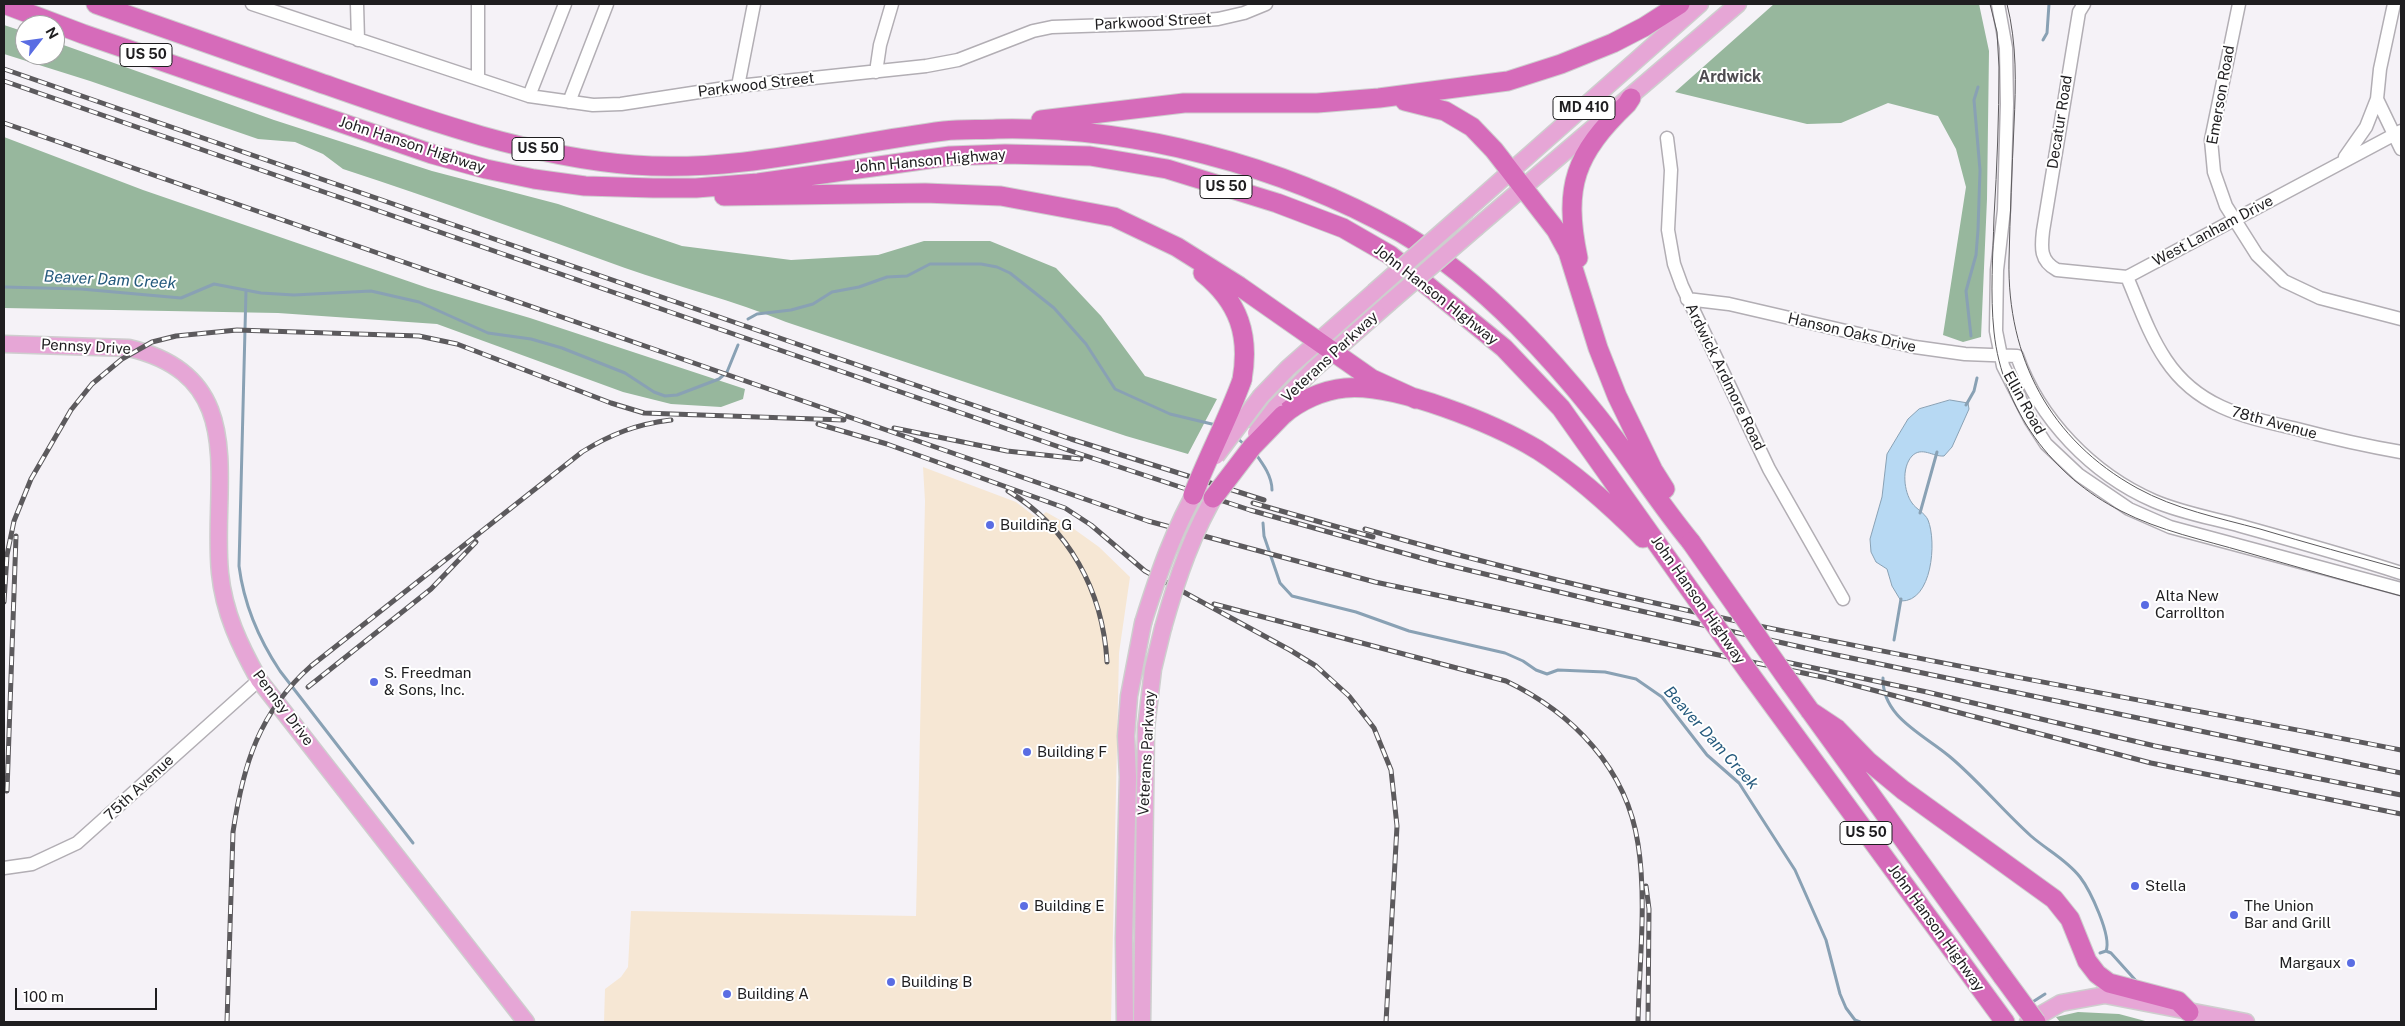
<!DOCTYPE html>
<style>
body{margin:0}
#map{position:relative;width:2405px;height:1026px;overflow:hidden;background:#f5f2f7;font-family:"Public Sans",sans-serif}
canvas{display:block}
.frame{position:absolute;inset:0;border:5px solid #1f1e20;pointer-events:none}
.north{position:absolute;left:15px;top:15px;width:50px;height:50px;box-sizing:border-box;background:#fff;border:1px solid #a5a5a6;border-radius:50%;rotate:60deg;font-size:14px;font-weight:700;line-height:20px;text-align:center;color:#1f1e20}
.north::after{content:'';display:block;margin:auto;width:18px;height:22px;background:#5a6de3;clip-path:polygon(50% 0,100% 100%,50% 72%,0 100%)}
.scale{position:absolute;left:15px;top:988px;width:142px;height:22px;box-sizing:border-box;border:2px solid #1f1e20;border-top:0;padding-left:6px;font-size:15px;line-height:18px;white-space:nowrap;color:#1f1e20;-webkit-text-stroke:4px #fff;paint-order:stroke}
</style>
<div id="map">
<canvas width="2405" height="1026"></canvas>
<div class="frame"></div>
<div class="north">N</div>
<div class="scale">100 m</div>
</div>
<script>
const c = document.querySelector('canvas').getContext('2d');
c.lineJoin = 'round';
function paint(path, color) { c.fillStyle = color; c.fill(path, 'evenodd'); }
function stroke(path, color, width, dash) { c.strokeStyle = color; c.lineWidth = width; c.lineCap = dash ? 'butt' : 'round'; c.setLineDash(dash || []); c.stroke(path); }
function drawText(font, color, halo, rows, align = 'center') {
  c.font = font + ' "Public Sans",sans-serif'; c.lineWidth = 4; c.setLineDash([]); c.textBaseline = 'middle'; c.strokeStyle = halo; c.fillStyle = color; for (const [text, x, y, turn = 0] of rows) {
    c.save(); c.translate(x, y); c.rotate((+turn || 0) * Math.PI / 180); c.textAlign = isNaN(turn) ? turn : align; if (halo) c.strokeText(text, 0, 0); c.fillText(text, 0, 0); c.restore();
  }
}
paint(new Path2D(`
 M 923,467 L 1016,502 L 1038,519 L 1046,512 L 1067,524 L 1099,547 L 1130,577 L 1119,653 L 1111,1022 L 604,1022 L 605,989 L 621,977 L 628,967 L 631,911 L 916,916 L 925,501 Z`), '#f6e7d4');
paint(new Path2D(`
 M 1774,4 L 1979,4 L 1989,51 L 1987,199 L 1981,337 L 1963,342 L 1943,335 L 1966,187 L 1956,149 L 1938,116 L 1888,103 L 1841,123 L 1807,124 L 1675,92 Z
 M 4,25 L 25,32 L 25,55 L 55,55 L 55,42 L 274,120 L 432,171 L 558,204 L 682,246 L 791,260 L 878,255 L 924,241 L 990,241 L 1056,268 L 1101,316 L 1145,376 L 1217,399 L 1188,454 L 1126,436 L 786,322 C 733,300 678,287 625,268 C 531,234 438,200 343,169 L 323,154 L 295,142 L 258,139 L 90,81 L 4,54 Z
 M 4,137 L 143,190 L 428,288 L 530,318 L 745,389 L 743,399 L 721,407 L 671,404 L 623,392 L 437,324 L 278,313 L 4,308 Z
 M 2078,1012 L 2119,1014 L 2149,1022 L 2060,1022 L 2056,1017 Z`), '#97b79d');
const water = new Path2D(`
 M 1950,400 L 1968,403 L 1969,409 L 1952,447 L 1944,456 C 1933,457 1922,446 1912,456 C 1901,468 1904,492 1912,503 C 1916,509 1925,513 1928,520 C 1937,542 1932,602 1901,601 L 1892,586 L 1887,569 L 1876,562 L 1871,552 L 1870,539 L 1882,497 L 1887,454 L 1908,419 L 1919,409 Z`);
paint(water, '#b7d9f3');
stroke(water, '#89a1b4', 1);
stroke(new Path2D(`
 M 2043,40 L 2047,33 L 2049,4
 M 4,287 L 81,289 L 181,298 L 214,284 L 261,293 L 294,295 L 371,291 L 419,302 L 488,333 L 531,339 L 562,348 L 625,373 L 654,392 L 665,396 L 677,395 L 719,379 L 727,372 L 738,345
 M 246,290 L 239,566 C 244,605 258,638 280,671 L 413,843
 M 748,319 L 757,314 L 791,310 L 813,304 L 832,292 L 859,287 L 887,277 L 907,276 L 930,264 L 981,264 L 997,267 L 1010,273 L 1054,308 L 1086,344 L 1115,389 L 1170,414 L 1216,425
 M 1971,336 L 1966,291 L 1976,255 L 1978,230 L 1980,170 L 1974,100 L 1978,87
 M 1966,405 L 1974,391 L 1977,378
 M 1236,437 L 1246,446
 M 1255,453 C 1263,464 1272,476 1272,490
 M 1920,513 L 1937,452
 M 1263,523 L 1264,536 L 1280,583 L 1292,596 L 1356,612 L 1409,631 L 1505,653 L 1523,661 L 1536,670 L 1547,674 L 1558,670 L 1605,672 L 1636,679 L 1662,697 L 1707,755 L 1739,783 L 1795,870 L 1826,940 L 1840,994 L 1846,1008 L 1855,1020 L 1860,1022
 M 1894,640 L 1901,599
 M 1883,678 C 1882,717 1923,734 1949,756 C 1978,780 2002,810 2031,836 C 2047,850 2067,860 2080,877 C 2090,890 2112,936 2106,951
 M 2100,953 L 2106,951 L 2111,953 L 2138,983
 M 2031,1003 L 2045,994`), '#89a1b4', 3);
const minor = new Path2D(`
 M 252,4 L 529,96 L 593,105 L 621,104 L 738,86 L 926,66 L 958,60 L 1033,31 L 1052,27 L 1169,23 L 1218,19 L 1244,13 L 1266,4
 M 357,4 L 358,40
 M 478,4 L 478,79
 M 1998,4 L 2006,48 L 2007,104 L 2004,210 L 1997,270 L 1996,331 L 2003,366 L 2031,421 L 2046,444 L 2079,475 L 2129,509 L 2170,527 L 2401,589
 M 2084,4 L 2079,12 L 2043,231 C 2041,248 2040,261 2057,270 L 2127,277 L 2401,131
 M 2239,4 L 2211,140 L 2214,172 L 2226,206 L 2257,255 L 2284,281 L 2320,298 L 2401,319
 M 2394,4 L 2380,69 L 2377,99 L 2401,149
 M 876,72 L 880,45 L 892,4
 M 738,86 L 754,4
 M 529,96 L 565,4
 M 569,102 L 607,4
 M 1667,138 L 1671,170 L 1668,230 L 1674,264 L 1682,286 L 1769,469 L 1843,599
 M 2345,157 L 2366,127 L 2377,99
 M 2127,277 C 2139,305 2149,335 2166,360 C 2198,408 2245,417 2297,429 C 2331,438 2366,446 2401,452
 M 1687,299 L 1729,304 L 1915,347 L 1965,354 L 2017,356 C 2039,419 2092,474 2154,501 C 2182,513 2212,518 2241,526 C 2295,541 2349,556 2401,573
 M 4,868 L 32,864 L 77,843 L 259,680`);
const major = new Path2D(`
 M 1467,210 L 1700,4
 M 1477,227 L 1738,4
 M 4,344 L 129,348 C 252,377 211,483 220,573 C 224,613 240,646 259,680 L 526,1022
 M 1261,396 L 1288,368 L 1374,292
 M 1275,408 L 1315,368 L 1389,303
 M 1125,1022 L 1124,938 L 1128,777 L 1126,736 L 1129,696 L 1143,623
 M 1142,1022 L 1146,728 L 1153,669 L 1163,628
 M 2028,1022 L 2061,1003 L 2105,995 L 2246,1022`);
const highway = new Path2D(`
 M 4,4 L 83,34 L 432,154 L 486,169 L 534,179 L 585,186 L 653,188 L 696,188 L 758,183 L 950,156 L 1005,154 L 1090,156 L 1167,169 L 1277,203 L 1343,228 L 1390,255 L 1504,348 L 1561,408 L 1680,576
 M 96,4 C 169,30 242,55 315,81 C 418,117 524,156 634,165 C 738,173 841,144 944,131 C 961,129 980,130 997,129 C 1133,126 1281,165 1400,232 C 1443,257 1483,291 1518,326 C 1546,354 1571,383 1595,413 C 1629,455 1657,501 1691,542
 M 1405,101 L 1445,111 L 1472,127 L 1494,150 L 1556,230 L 1568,252 L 1598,348 L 1617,396 L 1653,470 L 1665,489
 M 1041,120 L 1184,103 L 1317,103 L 1379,98 L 1508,81 L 1561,64 L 1613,43 L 1644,27 L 1680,4
 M 724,196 L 925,193 L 1001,196 L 1114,217 L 1177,247 L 1239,286 L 1372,379 L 1416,399
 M 1578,258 C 1563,186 1575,154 1627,104 L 1631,98
 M 1203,273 C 1239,302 1250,335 1242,380
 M 1283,415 C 1299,401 1323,390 1345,388 C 1395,383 1495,424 1538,450 C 1577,475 1611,506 1643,538
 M 1750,674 L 2005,1022
 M 1790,683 L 2003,977
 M 1810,711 L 1837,729 L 1868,761 L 1903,790 L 2054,899 L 2070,919 L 2087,961 L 2097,974 L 2109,983 L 2178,1001 L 2189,1012`);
stroke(minor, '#b2aeb4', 15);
stroke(major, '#cecece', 19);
stroke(highway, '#cecece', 21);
stroke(minor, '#fff', 12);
stroke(major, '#e6a6d6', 16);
stroke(highway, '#d66bba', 19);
stroke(new Path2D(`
 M 1990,4 L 1997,32 L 1999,67 C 1999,117 1997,167 1994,217 C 1993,255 1990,294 1994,332 C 2002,409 2053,477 2121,511 C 2160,531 2204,540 2245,552 C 2297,567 2349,582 2401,596
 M 2007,4 C 2017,44 2016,84 2014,125 C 2012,170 2010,215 2009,260 C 2007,358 2050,440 2137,488 C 2175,509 2219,518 2260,529 C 2307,543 2354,556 2401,569`), '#5c5a5d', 1);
const rail = new Path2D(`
 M 4,69 L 1071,439 L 1264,500
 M 4,81 L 1068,450 L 1250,510 L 1439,563 L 1601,602 L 1832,654 L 2401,773
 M 4,123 L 1148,521 L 1375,582 L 1827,678 L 2151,763 L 2401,814
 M 818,424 L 887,444 L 1065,508 L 1091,525 L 1145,571 L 1290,650 L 1316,666 L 1349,696 L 1374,728 L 1391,770 L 1397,826 L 1386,1022
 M 894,428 L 1007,451 L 1081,459
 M 1008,491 C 1069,528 1103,591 1107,662
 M 1253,503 L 1373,537
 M 1365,529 C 1704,627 2055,682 2401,750
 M 4,602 L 7,555 L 14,521 L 31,479 L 71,410 L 92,384 L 122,359 L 152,342 L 176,336 L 237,330 L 419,336 L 457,344 L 611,403 L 644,413 L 844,420
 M 1214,604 L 1506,681 C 1573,713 1627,769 1638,844 C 1647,900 1639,966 1638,1022
 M 1767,658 L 1927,692 L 2155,746 L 2401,795
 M 308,687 L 431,589 L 476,542
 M 7,791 L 16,536
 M 1646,886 L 1649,909 L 1648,1022
 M 227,1022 L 233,832 C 243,765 259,712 311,666 L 582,452 C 611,434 637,424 671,420`);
stroke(rail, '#5c5a5d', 5);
stroke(rail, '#fff', 3, [9]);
const majorBridge = new Path2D(`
 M 1374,292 L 1467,210
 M 1389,303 L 1477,227
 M 1256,433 L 1275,408
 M 1216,456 L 1261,396
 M 1143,623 C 1158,575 1174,528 1200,484
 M 1163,628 C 1177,578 1193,531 1220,487`);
const highwayBridge = new Path2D(`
 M 1193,495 C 1208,456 1228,419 1242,380
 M 1213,498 L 1252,447 L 1283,415
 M 1691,542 L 1790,683
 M 1680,576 L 1750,674
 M 2003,977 L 2036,1022`);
stroke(majorBridge, '#cecece', 19, []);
stroke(highwayBridge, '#cecece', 21, []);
stroke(majorBridge, '#e6a6d6', 16);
stroke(highwayBridge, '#d66bba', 19);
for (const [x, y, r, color] of [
 [990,525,5,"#5a6de3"],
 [2145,605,5,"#5a6de3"],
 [374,682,5,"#5a6de3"],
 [1027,752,5,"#5a6de3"],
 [2135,886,5,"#5a6de3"],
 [1024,906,5,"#5a6de3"],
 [2234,915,5,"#5a6de3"],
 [2351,963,5,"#5a6de3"],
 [891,982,5,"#5a6de3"],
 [727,994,5,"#5a6de3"]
]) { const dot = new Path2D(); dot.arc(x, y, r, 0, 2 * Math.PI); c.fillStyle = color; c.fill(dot); stroke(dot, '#fff', 2); }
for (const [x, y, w] of [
 [146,55,52],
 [1584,108,62],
 [538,149,52],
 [1226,187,52],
 [1866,833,52]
]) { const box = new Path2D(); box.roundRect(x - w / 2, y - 11.5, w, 23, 4); c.fillStyle = '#fff'; c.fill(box); stroke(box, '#1f1e20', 1); }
drawText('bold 14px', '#1f1e20', null, [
 ["US 50",146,55],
 ["MD 410",1584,108],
 ["US 50",538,149],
 ["US 50",1226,187],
 ["US 50",1866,833]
]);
drawText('15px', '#1f1e20', '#fff', [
 ["Parkwood Street",1153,22,-3],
 ["Parkwood Street",756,85,-7],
 ["Emerson Road",2221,95,-80],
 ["Decatur Road",2060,122,-81],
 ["John Hanson Highway",412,145,18],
 ["John Hanson Highway",930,161,-5],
 ["West Lanham Drive",2213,231,-28],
 ["John Hanson Highway",1436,295,38],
 ["Hanson Oaks Drive",1852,333,13],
 ["Pennsy Drive",86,347,3],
 ["Veterans Parkway",1330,357,-43],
 ["Ardwick Ardmore Road",1725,377,64],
 ["Ellin Road",2024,403,61],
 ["78th Avenue",2274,423,15],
 ["John Hanson Highway",1698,600,55],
 ["Pennsy Drive",283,708,53],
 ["Veterans Parkway",1147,753,-87],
 ["75th Avenue",139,788,-43],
 ["John Hanson Highway",1936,928,54]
]);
drawText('15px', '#1f1e20', '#fff', [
 ["Building G",1000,525],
 ["Alta New",2155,596],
 ["Carrollton",2155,613],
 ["S. Freedman",384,673],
 ["& Sons, Inc.",384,690],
 ["Building F",1037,752],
 ["Stella",2145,886],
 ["Building E",1034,906],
 ["The Union",2244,906],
 ["Bar and Grill",2244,923],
 ["Margaux",2341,963,"right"],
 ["Building B",901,982],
 ["Building A",737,994]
], 'left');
drawText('bold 16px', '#4f4c51', '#fff', [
 ["Ardwick",1730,77]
]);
drawText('italic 16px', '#255a7d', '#fff', [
 ["Beaver Dam Creek",110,280,3],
 ["Beaver Dam Creek",1711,738,48]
]);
</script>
